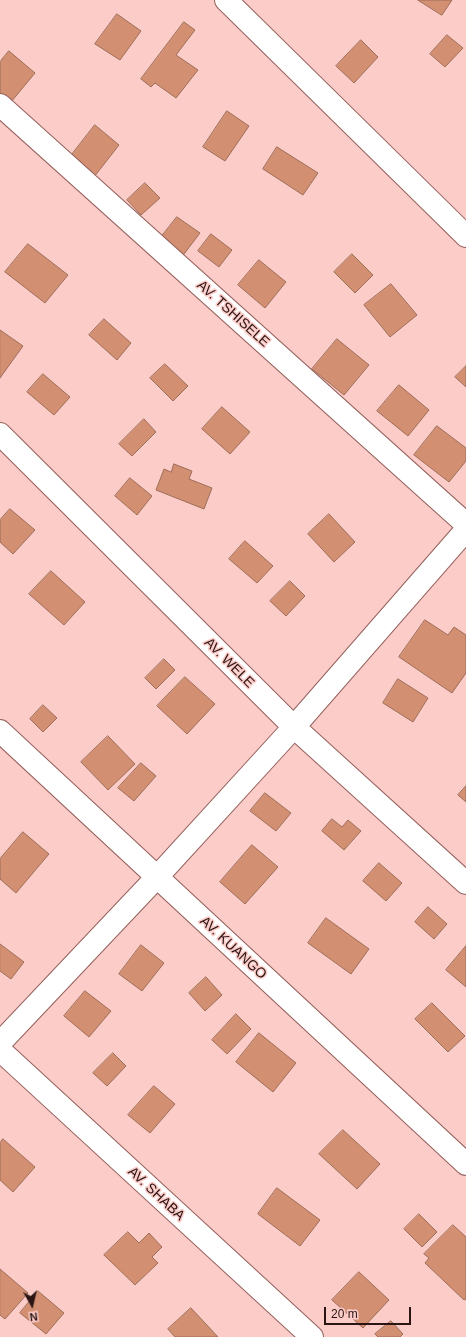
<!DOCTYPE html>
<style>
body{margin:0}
#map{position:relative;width:466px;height:1337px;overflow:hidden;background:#fcccc8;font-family:Helvetica,sans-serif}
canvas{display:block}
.north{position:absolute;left:12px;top:1285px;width:40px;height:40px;-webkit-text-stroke:3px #fcccc8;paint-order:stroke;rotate:172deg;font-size:11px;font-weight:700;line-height:16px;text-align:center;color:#2a1514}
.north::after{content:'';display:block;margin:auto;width:14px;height:18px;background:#2a1514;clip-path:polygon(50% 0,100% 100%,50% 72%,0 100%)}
.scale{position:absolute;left:324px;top:1307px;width:87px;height:18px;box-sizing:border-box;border:2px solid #2a1514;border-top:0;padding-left:5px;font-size:12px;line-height:14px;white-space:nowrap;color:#2a1514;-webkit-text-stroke:3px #fcccc8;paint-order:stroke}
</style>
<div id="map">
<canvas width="466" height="1337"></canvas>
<div class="north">N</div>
<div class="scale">20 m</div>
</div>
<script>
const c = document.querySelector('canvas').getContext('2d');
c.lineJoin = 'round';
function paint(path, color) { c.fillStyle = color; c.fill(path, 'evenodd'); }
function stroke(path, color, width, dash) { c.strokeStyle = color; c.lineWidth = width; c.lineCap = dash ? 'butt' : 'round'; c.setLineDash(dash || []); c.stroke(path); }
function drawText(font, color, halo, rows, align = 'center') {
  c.font = font + ' Helvetica,sans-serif'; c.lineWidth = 3; c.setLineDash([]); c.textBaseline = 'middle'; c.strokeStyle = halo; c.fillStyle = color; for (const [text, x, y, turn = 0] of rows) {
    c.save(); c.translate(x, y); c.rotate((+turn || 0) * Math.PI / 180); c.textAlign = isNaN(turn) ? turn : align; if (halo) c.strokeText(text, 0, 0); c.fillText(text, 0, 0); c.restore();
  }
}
const building = new Path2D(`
 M 418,0 L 452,0 L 442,15 Z
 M 117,14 L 141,31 L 120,60 L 95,44 Z
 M 184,22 L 195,30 L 176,55 L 198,70 L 176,98 L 155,83 L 151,87 L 141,79 Z
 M 447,35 L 463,48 L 445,67 L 430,54 Z
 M 361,40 L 378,57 L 354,83 L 336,66 Z
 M 9,51 L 35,73 L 11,102 L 0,93 L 0,62 Z
 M 227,111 L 249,126 L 225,161 L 203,147 Z
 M 95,125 L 119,145 L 94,177 L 70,157 Z
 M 277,147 L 318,173 L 303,195 L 263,169 Z
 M 145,183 L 160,198 L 141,215 L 127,200 Z
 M 177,217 L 200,233 L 181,258 L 158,241 Z
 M 211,234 L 232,250 L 219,267 L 198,251 Z
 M 28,244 L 68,275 L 45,303 L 5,272 Z
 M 352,254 L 373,275 L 355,293 L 334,272 Z
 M 259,260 L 286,282 L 265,308 L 238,285 Z
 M 391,284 L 417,315 L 390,337 L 364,305 Z
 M 104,319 L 131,343 L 117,360 L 89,335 Z
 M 0,330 L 23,346 L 0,378 Z
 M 337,339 L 369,365 L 344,395 L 312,369 Z
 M 165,364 L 188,386 L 173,401 L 150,378 Z
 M 466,366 L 466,387 L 455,377 Z
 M 43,374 L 70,397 L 54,415 L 27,392 Z
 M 399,385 L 429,410 L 408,436 L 377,411 Z
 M 222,407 L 250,432 L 230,454 L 202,429 Z
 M 144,419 L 156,432 L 132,456 L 119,444 Z
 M 437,426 L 466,448 L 466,461 L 449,482 L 414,455 Z
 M 174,464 L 192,471 L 189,479 L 212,488 L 204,509 L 156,490 L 164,469 L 171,472 Z
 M 130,478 L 152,496 L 137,515 L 115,496 Z
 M 10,509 L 35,530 L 13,554 L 0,542 L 0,520 Z
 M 329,514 L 355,542 L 334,562 L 308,534 Z
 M 245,541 L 273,566 L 257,583 L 229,559 Z
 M 51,571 L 85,602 L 64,625 L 29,594 Z
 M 290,581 L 305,596 L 286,616 L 270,601 Z
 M 425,620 L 448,635 L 454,627 L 466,635 L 466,673 L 452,693 L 399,657 Z
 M 164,659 L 175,670 L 156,689 L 145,678 Z
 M 185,677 L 215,704 L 187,734 L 157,706 Z
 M 398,679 L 428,698 L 413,722 L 383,703 Z
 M 43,705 L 57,718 L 43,732 L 30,719 Z
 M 108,736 L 135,764 L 108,790 L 81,762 Z
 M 141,763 L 156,776 L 134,801 L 118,788 Z
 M 466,786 L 466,802 L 458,795 Z
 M 265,793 L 291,813 L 276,831 L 250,811 Z
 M 332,819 L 342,827 L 348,820 L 361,831 L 344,850 L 322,831 Z
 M 23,832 L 49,854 L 16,893 L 0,879 L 0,859 Z
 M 252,845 L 278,867 L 245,904 L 220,882 Z
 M 379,863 L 402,883 L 386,901 L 363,881 Z
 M 428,907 L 447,924 L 434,939 L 415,922 Z
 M 326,918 L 369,949 L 351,974 L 308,943 Z
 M 0,944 L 24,962 L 11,979 L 0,971 Z
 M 141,945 L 164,963 L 142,991 L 119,974 Z
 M 466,946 L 466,987 L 446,970 Z
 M 206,977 L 222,995 L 205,1011 L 189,993 Z
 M 85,991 L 111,1011 L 89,1037 L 64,1016 Z
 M 432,1003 L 465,1036 L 448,1052 L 415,1019 Z
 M 236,1014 L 251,1029 L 227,1054 L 212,1040 Z
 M 259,1033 L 296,1063 L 273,1092 L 236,1062 Z
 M 113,1053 L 126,1066 L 107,1086 L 93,1073 Z
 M 154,1086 L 175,1104 L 150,1133 L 128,1115 Z
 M 343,1130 L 380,1164 L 357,1189 L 319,1154 Z
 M 3,1139 L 35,1167 L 13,1192 L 0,1180 L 0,1143 Z
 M 277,1188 L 320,1220 L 300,1246 L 258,1214 Z
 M 419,1214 L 437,1232 L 422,1247 L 404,1229 Z
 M 453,1225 L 466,1237 L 466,1299 L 464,1300 L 425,1263 L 429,1258 L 424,1254 Z
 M 128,1232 L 139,1243 L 149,1233 L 162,1247 L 152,1257 L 158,1263 L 135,1285 L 104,1255 Z
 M 0,1269 L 28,1293 L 5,1319 L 0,1315 Z
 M 359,1272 L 389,1300 L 363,1328 L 332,1300 Z
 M 38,1291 L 64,1313 L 46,1334 L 20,1313 Z
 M 191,1308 L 218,1337 L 175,1337 L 168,1329 Z
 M 391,1321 L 403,1334 L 400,1337 L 378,1337 L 375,1334 Z`);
paint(building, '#d28f72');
stroke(building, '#9e6e59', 1);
const street = new Path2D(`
 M 226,0 L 466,236
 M 0,105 L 466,524
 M 0,434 L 294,727 L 466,883
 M 0,731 L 466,1164
 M 0,1043 L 157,877 L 294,727 L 466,530
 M 0,1050 L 312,1337`);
stroke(street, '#94605c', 24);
stroke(street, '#fff', 22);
drawText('14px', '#2a1514', '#fcccc8', [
 ["AV. TSHISELE",233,314,42],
 ["AV. WELE",229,663,45],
 ["AV. KUANGO",233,948,43],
 ["AV. SHABA",156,1194,43]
]);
</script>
